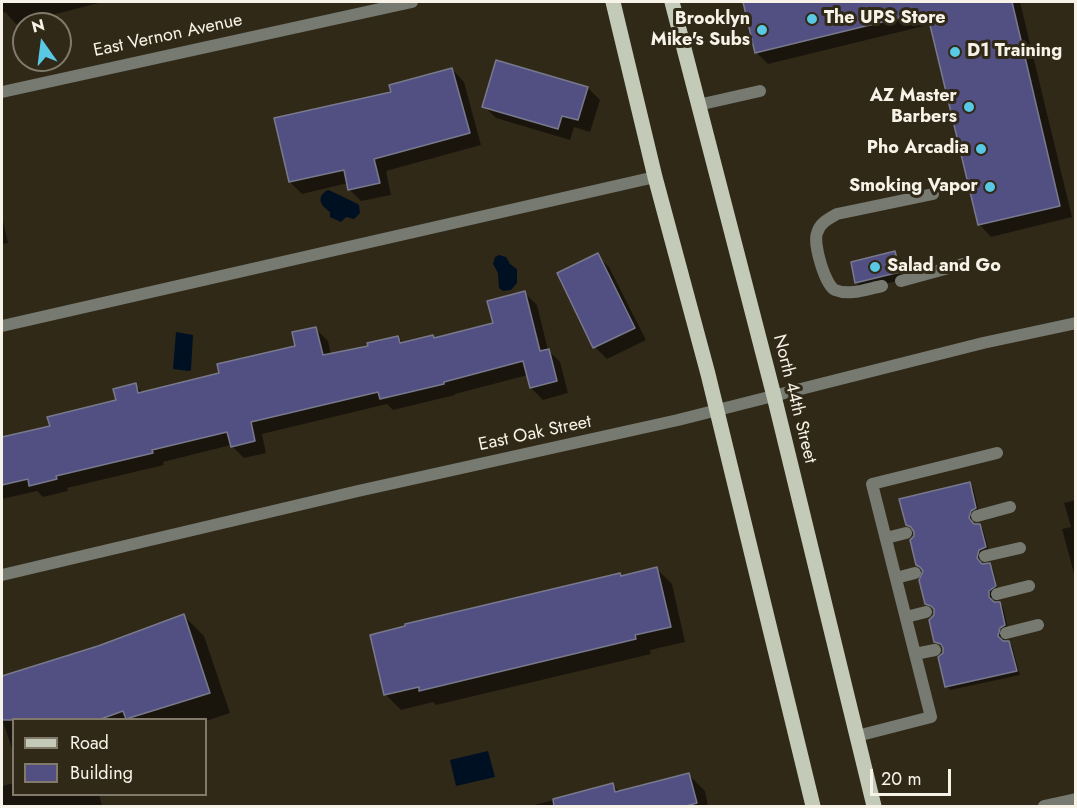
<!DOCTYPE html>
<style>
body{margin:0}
#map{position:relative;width:1077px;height:808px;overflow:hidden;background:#312918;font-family:Jost,sans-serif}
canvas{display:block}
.frame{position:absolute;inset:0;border:3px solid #f8f3e8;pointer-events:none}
.legend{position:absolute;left:12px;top:718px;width:195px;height:78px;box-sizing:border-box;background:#312918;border:2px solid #817a6b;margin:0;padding:8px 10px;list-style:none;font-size:18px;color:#f8f3e8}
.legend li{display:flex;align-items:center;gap:12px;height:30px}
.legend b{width:30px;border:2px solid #817a6b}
.north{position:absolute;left:12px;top:12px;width:60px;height:60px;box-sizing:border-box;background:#312918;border:2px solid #817a6b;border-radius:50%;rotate:346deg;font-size:16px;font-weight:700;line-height:24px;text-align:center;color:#f8f3e8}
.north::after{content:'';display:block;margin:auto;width:21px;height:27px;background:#59c8e4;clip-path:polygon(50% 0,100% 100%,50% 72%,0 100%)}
.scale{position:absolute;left:870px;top:769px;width:81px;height:27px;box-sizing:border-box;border:3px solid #f8f3e8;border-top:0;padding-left:8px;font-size:18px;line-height:21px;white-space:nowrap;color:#f8f3e8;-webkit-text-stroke:4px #312918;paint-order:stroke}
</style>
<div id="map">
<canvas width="1077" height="808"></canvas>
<div class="frame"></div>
<ul class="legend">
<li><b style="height:8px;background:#c3cab8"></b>Road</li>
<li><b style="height:16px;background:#525082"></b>Building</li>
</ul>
<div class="north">N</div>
<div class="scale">20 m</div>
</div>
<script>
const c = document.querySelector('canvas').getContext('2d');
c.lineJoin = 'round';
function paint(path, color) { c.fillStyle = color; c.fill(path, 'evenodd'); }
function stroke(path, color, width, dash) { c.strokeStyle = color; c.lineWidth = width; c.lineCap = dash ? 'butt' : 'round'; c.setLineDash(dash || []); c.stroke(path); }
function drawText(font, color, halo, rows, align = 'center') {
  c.font = font + ' Jost,sans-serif'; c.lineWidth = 6; c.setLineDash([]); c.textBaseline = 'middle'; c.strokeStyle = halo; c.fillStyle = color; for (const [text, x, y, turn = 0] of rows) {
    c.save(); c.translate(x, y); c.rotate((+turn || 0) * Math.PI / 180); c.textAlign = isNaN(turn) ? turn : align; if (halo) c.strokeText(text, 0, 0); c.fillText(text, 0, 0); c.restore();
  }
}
paint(new Path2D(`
 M 328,190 C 331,191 357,203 359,205 L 360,213 L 354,219 L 346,217 L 341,222 L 330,217 L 330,212 C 321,206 315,197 328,190 Z
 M 499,255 L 506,257 L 510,264 L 517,269 L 517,283 L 511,290 L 503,291 L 499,288 L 498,273 L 493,264 L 495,257 Z
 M 176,332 L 193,335 L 191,370 L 189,371 L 173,369 Z
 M 488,751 L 495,777 L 456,786 L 450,760 Z`), '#001023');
paint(new Path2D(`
 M 2,2 L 103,2 L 16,24 L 5,12 L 2,13 Z
 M 744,2 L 1020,2 L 1072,217 L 991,237 L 979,224 L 932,28 L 928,25 L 768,64 L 756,52 Z
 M 452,69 L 464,82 L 481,145 L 386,171 L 391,195 L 361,201 L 349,189 L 348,183 L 302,194 L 290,182 L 393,93 Z
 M 588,88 L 600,100 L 590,132 L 574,127 L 570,140 L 496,118 L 484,106 Z
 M 2,216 L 8,243 L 2,244 Z
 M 894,253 L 902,260 L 906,279 L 863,289 L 856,282 Z
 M 597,255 L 609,267 L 646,340 L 607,359 L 595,347 Z
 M 525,293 L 537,305 L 548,350 L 560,362 L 568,393 L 543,400 L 531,388 L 528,375 L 455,394 L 455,395 L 393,410 L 387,404 L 262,434 L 266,453 L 244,458 L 231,445 L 163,462 L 164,465 L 67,488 L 68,491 L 43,497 L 37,491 L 2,499 L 2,439 L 51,427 L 117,401 L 135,385 L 143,393 L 221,374 L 297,347 L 315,328 L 328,341 L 331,355 L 369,347 L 398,338 L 404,343 L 434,339 L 494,324 Z
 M 969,483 L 973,487 L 979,512 L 974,514 L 972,523 L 983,529 L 989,551 L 982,554 L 980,563 L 989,565 L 993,569 L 998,590 L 992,595 L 992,602 L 999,603 L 1003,607 L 1008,629 L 1003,631 L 1001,641 L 1009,642 L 1012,646 L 1020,675 L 950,690 L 947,686 L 944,647 L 936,641 L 935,609 L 926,603 L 925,571 L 917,564 L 915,529 L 907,524 Z
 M 1076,500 L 1076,581 L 1062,529 L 1071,527 L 1064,503 Z
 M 656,568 L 672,584 L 685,642 L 650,650 L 651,654 L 436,705 L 433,702 L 401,710 L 385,694 L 619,574 L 622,577 Z
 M 184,616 L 204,636 L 230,713 L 206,721 L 206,720 L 14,720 L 14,755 L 2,718 L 2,678 L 99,647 Z
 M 689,775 L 705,791 L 708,806 L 530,806 L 613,785 L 620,792 Z
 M 14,783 L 14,794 L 99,794 L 102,806 L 2,806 L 2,786 Z`), '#0007');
const building = new Path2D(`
 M 743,2 L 1012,2 L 1060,206 L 978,225 L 930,25 L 915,14 L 755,53 Z
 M 496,60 L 588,87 L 578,120 L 562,116 L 558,129 L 482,107 Z
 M 452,68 L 470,133 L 374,159 L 380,183 L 348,190 L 344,170 L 289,182 L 274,118 L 391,92 L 389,85 Z
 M 895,251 L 900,272 L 855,283 L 851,262 Z
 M 598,253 L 635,328 L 593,348 L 557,273 Z
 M 525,291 L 540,351 L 549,349 L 557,381 L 530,388 L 523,361 L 444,382 L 444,384 L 380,399 L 378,392 L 251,422 L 255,441 L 231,447 L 227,432 L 152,450 L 153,453 L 56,476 L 57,479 L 29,486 L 28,479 L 2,485 L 2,437 L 50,426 L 47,417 L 116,400 L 113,389 L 136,383 L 138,393 L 219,373 L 217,364 L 295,346 L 292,332 L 316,327 L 323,355 L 368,346 L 367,343 L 398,336 L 400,343 L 433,335 L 434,338 L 493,323 L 487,301 Z
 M 970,482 L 976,508 L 971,511 L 969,518 L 974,524 L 980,524 L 986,547 L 979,550 L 977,558 L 982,564 L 990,563 L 996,586 L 989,591 L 989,597 L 994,602 L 1000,602 L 1005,625 L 1000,628 L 998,636 L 1003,641 L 1009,641 L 1017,671 L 945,687 L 938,657 L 943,653 L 943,648 L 941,644 L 934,642 L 929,620 L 934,615 L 934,609 L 931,606 L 925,604 L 919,580 L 923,571 L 920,567 L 916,565 L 910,540 L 914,536 L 914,532 L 911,527 L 906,525 L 899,499 Z
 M 657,567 L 671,627 L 635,635 L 636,639 L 419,691 L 419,687 L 384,695 L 370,635 L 405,626 L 405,624 L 620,573 L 621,576 Z
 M 184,614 L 210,693 L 126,719 L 123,711 L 98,720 L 2,720 L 2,676 L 98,646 Z
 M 689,773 L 697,803 L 682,807 L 554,807 L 553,799 L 613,783 L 615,792 Z`);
paint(building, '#525082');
stroke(building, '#78798d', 1.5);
stroke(new Path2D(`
 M 698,105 L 760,91
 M 901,281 L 963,264
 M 882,286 C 867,289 850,296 835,290 C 825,285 813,244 817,233 C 820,223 828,219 837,214 L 933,194
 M 2,326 L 655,177
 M 977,516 L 1010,507
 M 886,538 L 906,533
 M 985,556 L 1020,548
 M 896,578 L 915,573
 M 997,594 L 1029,586
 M 906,617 L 926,612
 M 1006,633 L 1038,625
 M 915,654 L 872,484 L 997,453
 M 857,736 L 931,717 L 915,654 L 935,650
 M 1044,806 L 1076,799`), '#767a71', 12);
stroke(new Path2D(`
 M 2,92 L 412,2`), '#767a71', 12);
stroke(new Path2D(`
 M 2,575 L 358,491 L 678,420 L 983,343 L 1076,323`), '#767a71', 12);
stroke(new Path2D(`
 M 613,2 L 655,177 L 708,374 L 813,806
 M 672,2 L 774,396 L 874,806`), '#c3cab8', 15);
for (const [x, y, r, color] of [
 [812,19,6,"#59c8e4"],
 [762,30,6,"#59c8e4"],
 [955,52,6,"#59c8e4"],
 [969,107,6,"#59c8e4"],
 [981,149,6,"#59c8e4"],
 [990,187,6,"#59c8e4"],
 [875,267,6,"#59c8e4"]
]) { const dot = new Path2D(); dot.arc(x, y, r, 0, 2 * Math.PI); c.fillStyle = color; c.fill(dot); stroke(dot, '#312918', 2); }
drawText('bold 18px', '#f8f3e8', '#312918', [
 ["The UPS Store",824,19,"left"],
 ["Brooklyn",750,20],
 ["Mike's Subs",750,41],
 ["D1 Training",967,52,"left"],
 ["AZ Master",957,97],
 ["Barbers",957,118],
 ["Pho Arcadia",969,149],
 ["Smoking Vapor",978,187],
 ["Salad and Go",887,267,"left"]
], 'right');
drawText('18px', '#f8f3e8', '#312918', [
 ["East Vernon Avenue",168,36,-12],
 ["North 44th Street",794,399,76],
 ["East Oak Street",535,434,-12]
]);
</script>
